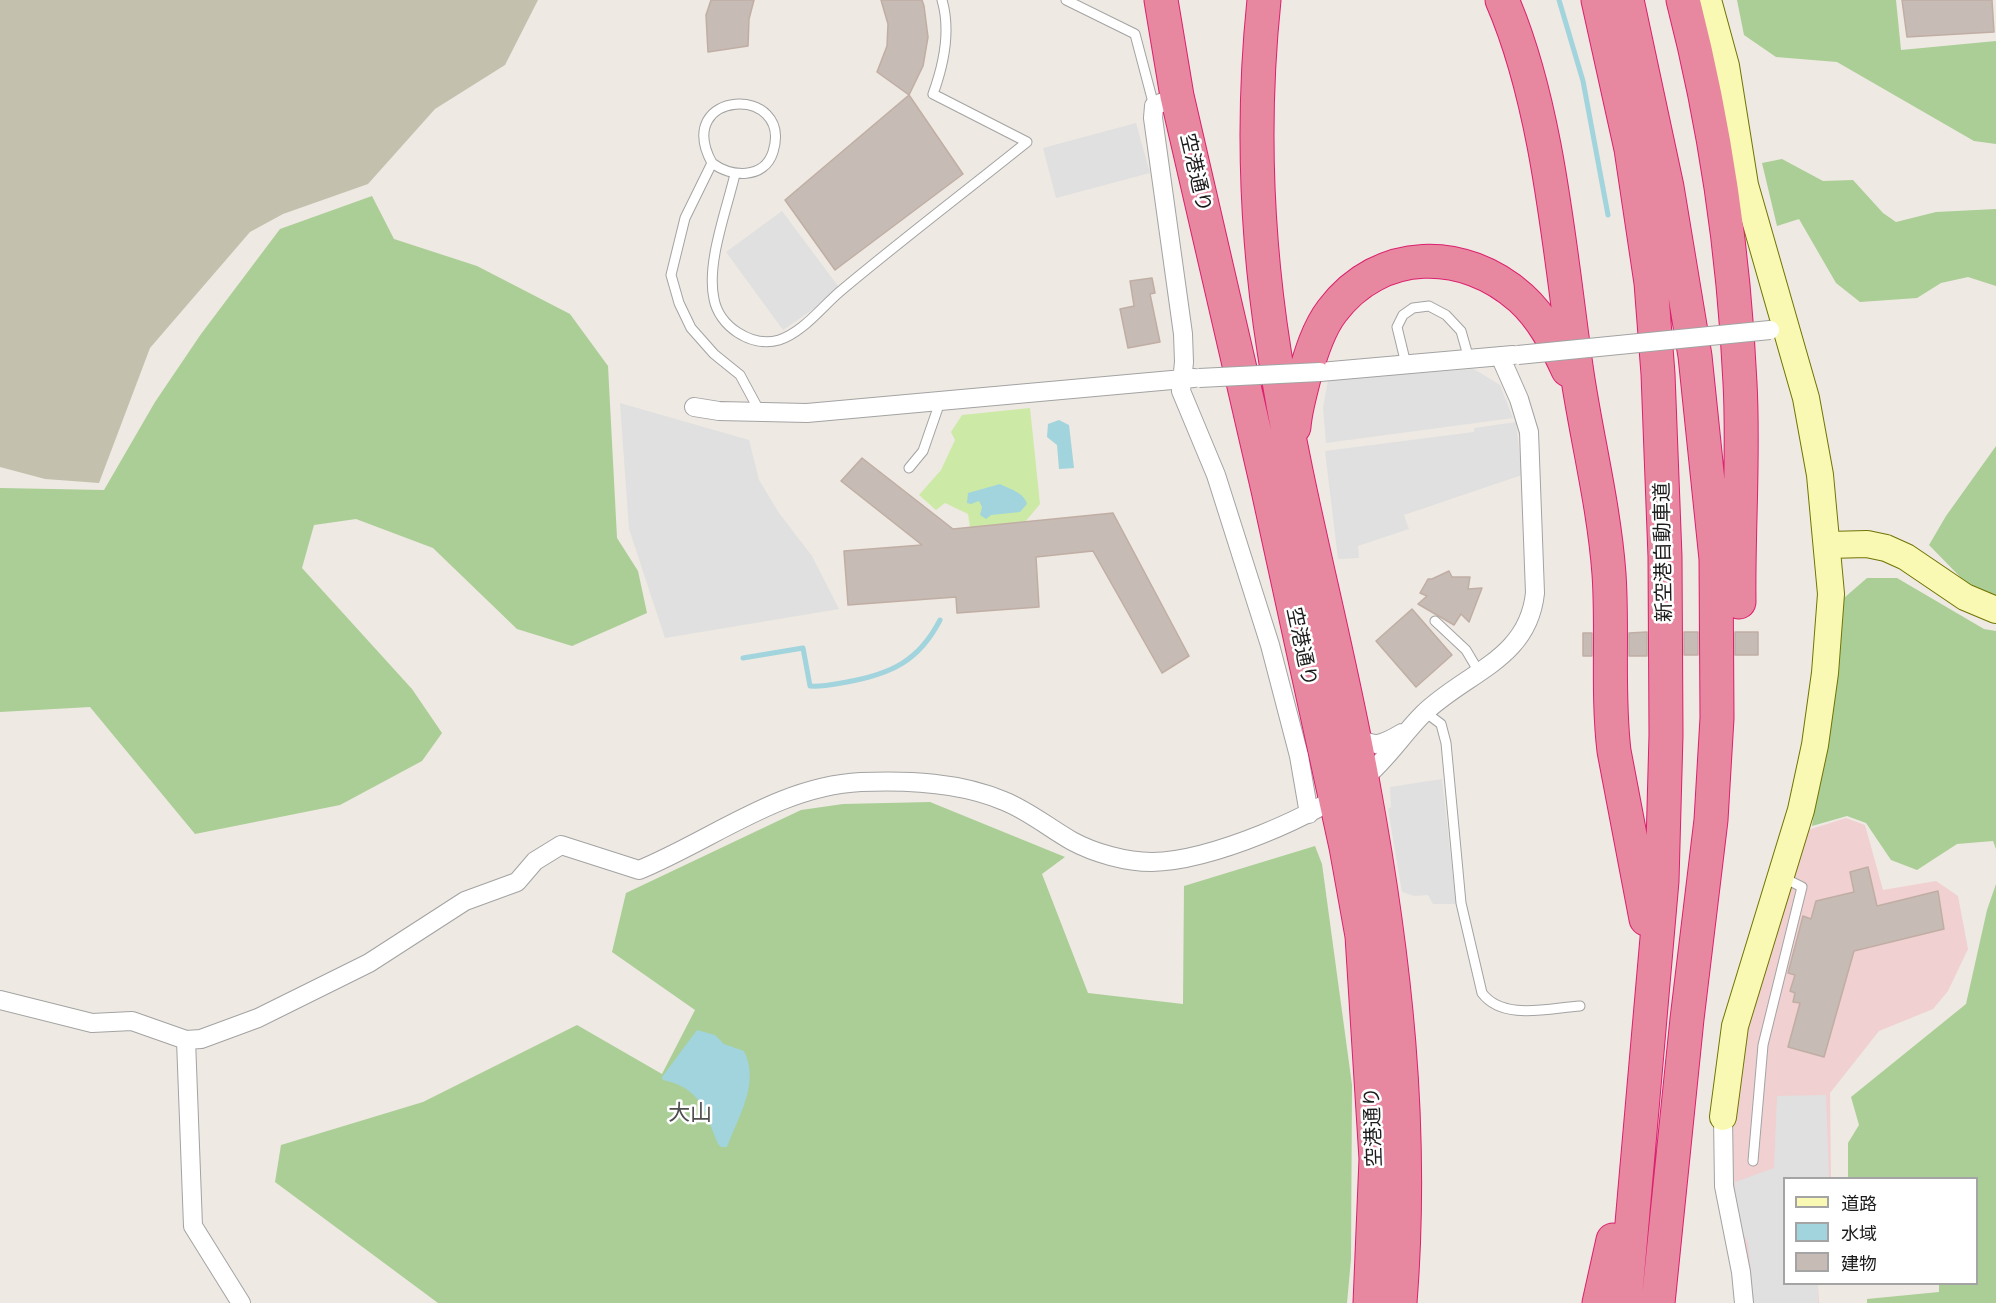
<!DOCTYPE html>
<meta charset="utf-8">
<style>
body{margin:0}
#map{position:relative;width:1996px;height:1303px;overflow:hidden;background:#eee9e2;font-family:Arial,"Noto Sans JP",sans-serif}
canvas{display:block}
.legend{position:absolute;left:1783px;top:1177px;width:195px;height:108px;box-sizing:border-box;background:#fff;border:2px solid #a4a4a4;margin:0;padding:8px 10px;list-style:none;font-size:18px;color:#1c1c1c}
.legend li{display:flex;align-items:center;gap:12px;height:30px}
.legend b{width:30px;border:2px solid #a4a4a4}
</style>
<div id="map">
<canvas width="1996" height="1303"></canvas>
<ul class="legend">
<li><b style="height:8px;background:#faf9b3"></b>道路</li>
<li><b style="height:16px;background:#a1d4dd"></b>水域</li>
<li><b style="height:16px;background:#c6bbb5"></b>建物</li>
</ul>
</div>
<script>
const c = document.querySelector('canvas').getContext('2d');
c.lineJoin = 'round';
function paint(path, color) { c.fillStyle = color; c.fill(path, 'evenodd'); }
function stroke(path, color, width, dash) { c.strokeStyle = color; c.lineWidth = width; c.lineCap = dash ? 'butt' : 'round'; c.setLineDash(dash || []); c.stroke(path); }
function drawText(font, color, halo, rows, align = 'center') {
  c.font = font + ' Arial,"Noto Sans JP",sans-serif'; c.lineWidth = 5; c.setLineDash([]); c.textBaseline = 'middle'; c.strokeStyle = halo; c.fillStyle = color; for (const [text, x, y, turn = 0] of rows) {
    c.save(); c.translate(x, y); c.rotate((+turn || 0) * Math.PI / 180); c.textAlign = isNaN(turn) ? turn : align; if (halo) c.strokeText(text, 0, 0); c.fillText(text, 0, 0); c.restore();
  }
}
paint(new Path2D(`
 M 1846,818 L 1865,825 L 1883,890 L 1936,881 L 1958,896 L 1968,949 L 1948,991 L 1933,1009 L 1879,1031 L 1830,1093 L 1831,1178 L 1784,1178 L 1784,1284 L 1818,1284 L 1819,1303 L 1752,1303 L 1732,1181 L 1730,1135 L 1736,1084 L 1755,986 L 1793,883 L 1805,831 Z`), '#f0d0d1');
paint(new Path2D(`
 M 0,0 L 538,0 L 505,65 L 435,109 L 368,184 L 283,214 L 250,232 L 150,348 L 99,483 L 45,479 L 0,467 Z`), '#c3c1ad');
paint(new Path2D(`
 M 1030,408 L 1040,504 L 1025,522 L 970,527 L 968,514 L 945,503 L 936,510 L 919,495 L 941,470 L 955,440 L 951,432 L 962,415 Z`), '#cceaa6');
paint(new Path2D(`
 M 1737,0 L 1896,0 L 1901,50 L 1996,41 L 1996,144 L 1974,141 L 1837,62 L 1776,57 L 1744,35 Z
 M 1782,159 L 1823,181 L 1853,180 L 1883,213 L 1896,222 L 1936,212 L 1996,209 L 1996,286 L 1968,277 L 1941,283 L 1917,298 L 1860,302 L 1836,283 L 1799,219 L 1777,226 L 1762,163 Z
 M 372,196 L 394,239 L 477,266 L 570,314 L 608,366 L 617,538 L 638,571 L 647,613 L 572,646 L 517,629 L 433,548 L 356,519 L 314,525 L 302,568 L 412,689 L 442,733 L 422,761 L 340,805 L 195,834 L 90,707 L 0,712 L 0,488 L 104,490 L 155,402 L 201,334 L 280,229 Z
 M 1996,446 L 1996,597 L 1973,590 L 1929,545 L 1946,516 Z
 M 1867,578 L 1897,578 L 1984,629 L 1996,631 L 1996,849 L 1993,841 L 1957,844 L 1917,870 L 1891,860 L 1866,823 L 1847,816 L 1812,826 L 1844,598 Z
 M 930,802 L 1065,857 L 1042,874 L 1088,993 L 1183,1004 L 1184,886 L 1315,846 L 1322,864 L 1352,1085 L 1351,1259 L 1347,1303 L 438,1303 L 275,1182 L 281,1145 L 423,1102 L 577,1025 L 662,1074 L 695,1010 L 612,952 L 626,893 L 801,810 L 843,804 Z
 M 1996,884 L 1996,1303 L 1867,1303 L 1867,1299 L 1939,1292 L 1939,1284 L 1976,1284 L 1976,1178 L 1848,1178 L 1848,1143 L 1859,1125 L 1851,1097 L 1966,1004 L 1987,910 Z`), '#aace95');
paint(new Path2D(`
 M 1136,123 L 1150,173 L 1056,198 L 1043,148 Z
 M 782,211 L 841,290 L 783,330 L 726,252 Z
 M 1474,369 L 1500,385 L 1513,418 L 1326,443 L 1323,408 L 1328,380 Z
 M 620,403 L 749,440 L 759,480 L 779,513 L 812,556 L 839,609 L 665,638 L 629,529 Z
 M 1516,422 L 1522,475 L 1404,515 L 1409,529 L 1358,546 L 1359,558 L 1338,559 L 1325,451 L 1474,432 L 1474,428 Z
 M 1442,779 L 1456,904 L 1433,904 L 1428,895 L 1414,896 L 1402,892 L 1388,809 L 1391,807 L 1390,787 Z
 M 1826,1095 L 1829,1178 L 1784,1178 L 1784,1284 L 1818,1284 L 1818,1303 L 1754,1303 L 1748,1243 L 1736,1221 L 1735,1182 L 1774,1168 L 1777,1096 Z`), '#e0e0e0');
paint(new Path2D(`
 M 1059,420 L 1069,425 L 1074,468 L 1059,469 L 1057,445 L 1047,437 L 1048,424 Z
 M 1000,484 C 1009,489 1024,492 1027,504 L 1020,512 L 991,515 L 986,519 L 980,515 L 982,507 L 979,501 L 971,504 L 967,503 L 968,493 Z
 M 697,1030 L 715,1035 L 724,1044 L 744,1051 C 760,1083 739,1115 727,1147 L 721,1147 L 718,1144 C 705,1113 702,1088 663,1080 L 662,1077 Z`), '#a1d4dd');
stroke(new Path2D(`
 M 1559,0 L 1583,81 L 1608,215
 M 743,658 L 803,648 L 810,686 C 823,687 835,684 847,682 C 891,674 919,661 940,620`), '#a1d4dd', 5);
const building = new Path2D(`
 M 711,0 L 754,0 L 749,19 L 748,46 L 708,52 L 706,15 Z
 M 881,0 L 922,0 L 924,6 L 928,37 L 923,66 L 909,95 L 877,72 L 887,46 L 888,24 Z
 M 1902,0 L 1992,0 L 1994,32 L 1907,37 Z
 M 909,95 L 963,174 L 835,270 L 785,200 Z
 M 1152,278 L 1155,293 L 1150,294 L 1160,342 L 1128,348 L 1120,309 L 1134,306 L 1130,281 Z
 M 862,458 L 953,529 L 1113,513 L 1189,656 L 1162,673 L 1093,551 L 1036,557 L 1039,607 L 957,613 L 956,597 L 848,605 L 844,551 L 922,545 L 841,481 Z
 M 1449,571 L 1452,577 L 1470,577 L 1468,589 L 1482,588 L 1469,622 L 1461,614 L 1454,625 L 1418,604 L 1427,596 L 1420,593 L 1428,579 L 1432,579 Z
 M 1412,609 L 1452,655 L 1416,687 L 1376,641 Z
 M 1647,632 L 1647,656 L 1629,656 L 1629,633 Z
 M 1684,632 L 1698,632 L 1698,655 L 1684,655 Z
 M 1735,632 L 1758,632 L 1758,655 L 1735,655 Z
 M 1583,633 L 1592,633 L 1592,656 L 1583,656 Z
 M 1868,867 L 1877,906 L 1938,891 L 1944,929 L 1854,951 L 1824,1057 L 1788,1047 L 1800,1003 L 1793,1002 L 1795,993 L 1790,991 L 1795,975 L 1788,973 L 1803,916 L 1811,919 L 1816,901 L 1854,892 L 1850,872 Z`);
paint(building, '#c6bbb5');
stroke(building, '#c0aea4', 1.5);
const lane = new Path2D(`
 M 1066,0 L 1135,34 L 1154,106
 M 712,163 C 731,177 764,180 773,152 C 794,84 672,89 712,163 L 685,218 L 671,275 L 679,303 L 691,328 L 714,354 L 740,375 L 760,412
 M 735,174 C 727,209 706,263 714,299 C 719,326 751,348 779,340 C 804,332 823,305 843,289 C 903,239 966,191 1027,142 L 933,94 C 944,64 951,31 942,0
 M 1406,364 L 1397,327 L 1403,315 L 1413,308 L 1429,306 L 1446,315 L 1461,331 L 1469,359
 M 909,468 L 923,451 L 940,402
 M 1435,621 L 1466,650 L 1479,672
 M 1425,712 L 1441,724 L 1446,743 L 1461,903 L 1482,993 C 1503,1021 1549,1008 1580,1006
 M 1753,1161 L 1763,1045 L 1802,887 L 1782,877`);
const street = new Path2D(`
 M 1177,96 L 1154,106 L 1153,118 L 1183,334 L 1184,362 L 1181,391 L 1216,475 L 1270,645 L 1299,756 L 1309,814
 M 1320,372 L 1513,355
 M 694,407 L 719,411 L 807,413 L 1194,378
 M 1352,733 C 1373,749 1380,746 1402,733
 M 0,1000 L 92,1023 L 132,1021 L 186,1040 L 201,1039 L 258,1018 L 369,963 L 465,901 L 517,882 L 535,861 L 561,845 L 639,870 C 712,840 779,786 861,782 C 908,780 960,782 1004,801 C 1029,811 1049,828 1072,841 C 1094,853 1126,862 1152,862 C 1210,861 1318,816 1363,779 C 1386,761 1402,735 1423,714 C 1466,672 1528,660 1535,593 L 1529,432 L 1519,399 L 1500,356
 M 186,1040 L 193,1226 L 241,1303
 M 1723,1117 L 1724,1186 L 1741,1272 L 1744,1303`);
const secondary = new Path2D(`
 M 1708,0 L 1726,66 L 1745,185 L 1806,398 L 1820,475 L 1831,594 L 1825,673 L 1815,745 L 1801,810 L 1735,1026 L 1723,1117
 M 1828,545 L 1867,544 L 1886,548 L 1906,557 L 1965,597 L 1996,610`);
const highway = new Path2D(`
 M 1161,0 L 1177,96 L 1268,490 L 1346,847 L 1362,936 L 1376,1159 L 1370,1303
 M 1264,0 C 1252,115 1256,235 1274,350 C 1296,496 1337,638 1363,784 C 1395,958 1414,1125 1400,1303
 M 1502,0 C 1549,108 1560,256 1577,373 C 1587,440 1604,506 1609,574 C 1613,633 1607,692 1614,751 L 1646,919
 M 1598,0 L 1631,149 L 1651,283 L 1658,374 L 1665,557 L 1666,735 L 1662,881 L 1625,1303
 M 1627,0 L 1667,187 L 1695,356 L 1716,559 L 1717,718 L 1711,820 L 1687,1019 L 1658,1303
 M 1683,0 C 1715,124 1734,255 1740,383 C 1744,456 1738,529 1739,602
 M 1294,427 C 1295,411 1300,394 1304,378 C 1310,356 1318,329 1332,311 C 1380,247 1464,247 1521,298 C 1543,318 1556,344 1568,370
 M 1599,1303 L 1613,1240`);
stroke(lane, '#a3a3a3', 11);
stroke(street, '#a3a3a3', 20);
stroke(secondary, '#707403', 28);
stroke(highway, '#db206e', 35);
stroke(lane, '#fff', 9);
stroke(street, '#fff', 18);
stroke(secondary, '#faf9b3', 26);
stroke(highway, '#e887a0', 33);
const streetBridge = new Path2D(`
 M 1518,355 L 1770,330
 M 1199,378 L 1320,372`);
stroke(streetBridge, '#a3a3a3', 20, []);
stroke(streetBridge, '#fff', 18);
drawText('20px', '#1c1c1c', '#fff', [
 ["空港通り",1195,173,77],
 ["新空港自動車道",1664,552,-91],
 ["空港通り",1301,647,78],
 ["空港通り",1374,1127,-92]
]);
drawText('22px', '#4f4f4f', '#fff', [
 ["大山",690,1114]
]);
</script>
